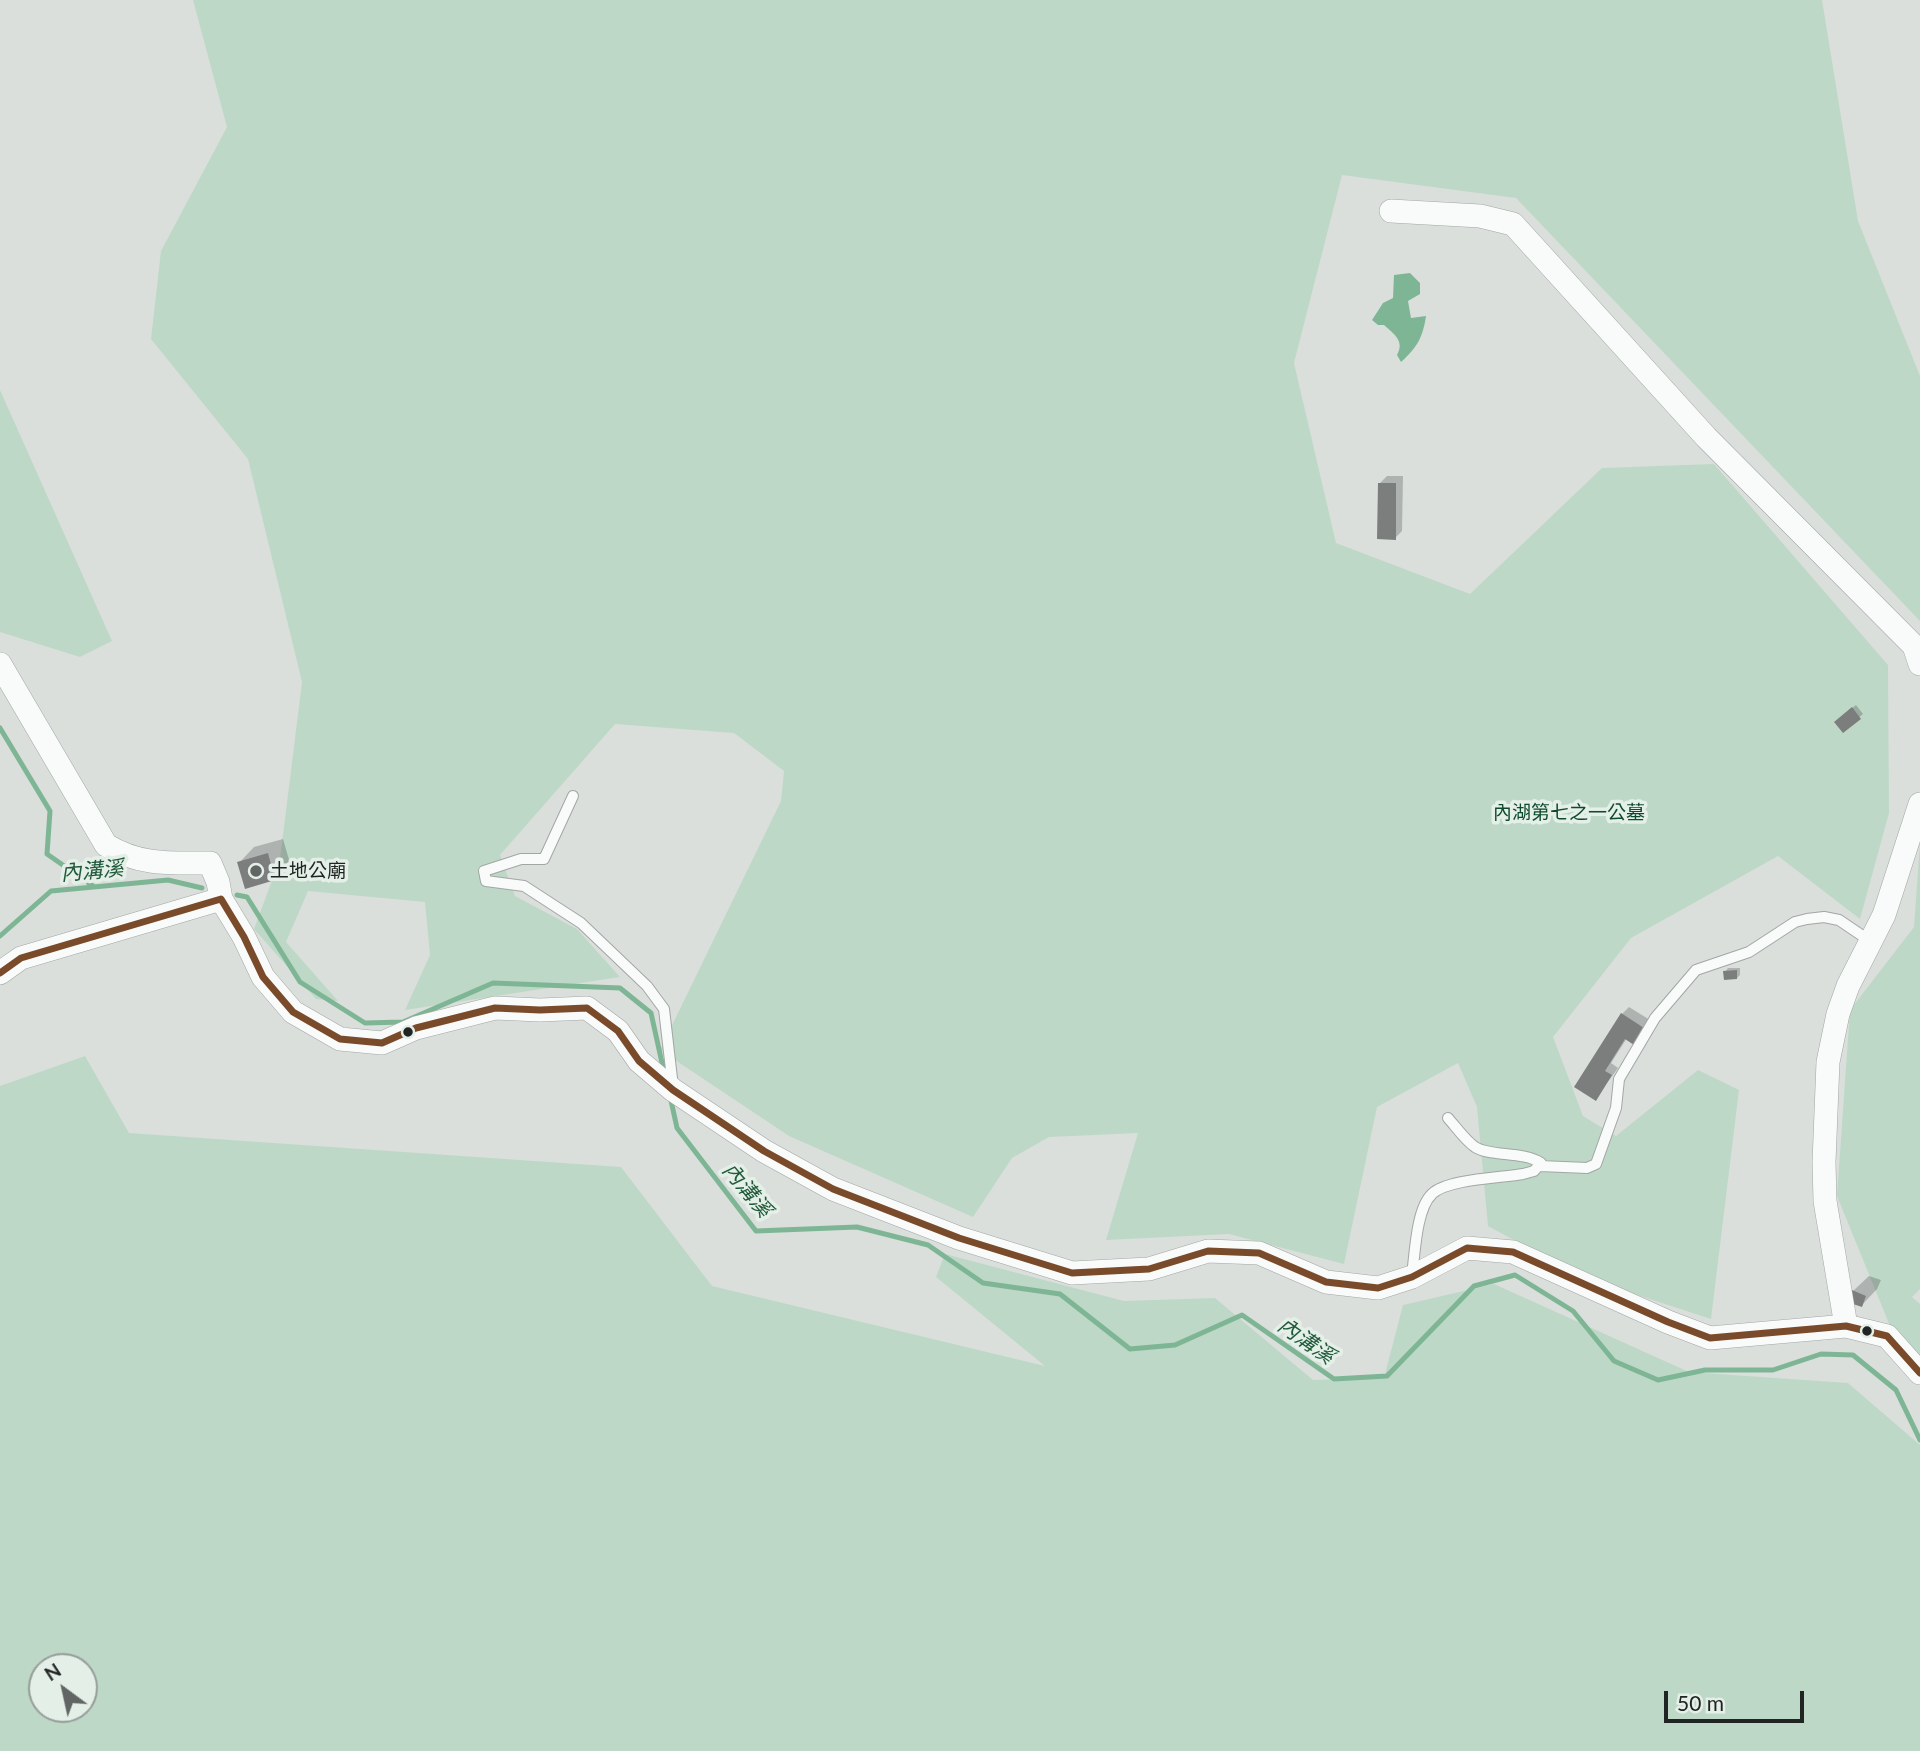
<!DOCTYPE html>
<meta charset="utf-8">
<style>
body{margin:0}
#map{position:relative;width:1920px;height:1751px;overflow:hidden;background:#dadfdc;font-family:Lato,sans-serif}
canvas{display:block}
.north{position:absolute;left:28px;top:1653px;width:70px;height:70px;box-sizing:border-box;background:#e4efe8;border:2px solid #969e99;border-radius:50%;rotate:327deg;font-size:19px;font-weight:700;line-height:28px;text-align:center;color:#202422}
.north::after{content:'';display:block;margin:auto;width:24px;height:32px;background:#616563;clip-path:polygon(50% 0,100% 100%,50% 72%,0 100%)}
.scale{position:absolute;left:1664px;top:1691px;width:140px;height:32px;box-sizing:border-box;border:4px solid #202422;border-top:0;padding-left:9px;font-size:21px;line-height:24px;white-space:nowrap;color:#202422;-webkit-text-stroke:5px #e4efe8;paint-order:stroke}
</style>
<div id="map">
<canvas width="1920" height="1751"></canvas>
<div class="north">N</div>
<div class="scale">50 m</div>
</div>
<script>
const c = document.querySelector('canvas').getContext('2d');
c.lineJoin = 'round';
function paint(path, color) { c.fillStyle = color; c.fill(path, 'evenodd'); }
function stroke(path, color, width, dash) { c.strokeStyle = color; c.lineWidth = width; c.lineCap = dash ? 'butt' : 'round'; c.setLineDash(dash || []); c.stroke(path); }
function drawText(font, color, halo, rows, align = 'center') {
  c.font = font + ' Lato,"Noto Sans TC",sans-serif'; c.lineWidth = 7; c.setLineDash([]); c.textBaseline = 'middle'; c.strokeStyle = halo; c.fillStyle = color; for (const [text, x, y, turn = 0] of rows) {
    c.save(); c.translate(x, y); c.rotate((+turn || 0) * Math.PI / 180); c.textAlign = isNaN(turn) ? turn : align; if (halo) c.strokeText(text, 0, 0); c.fillText(text, 0, 0); c.restore();
  }
}
paint(new Path2D(`
 M 193,0 L 1822,0 L 1858,221 L 1920,376 L 1920,621 L 1516,198 L 1342,175 L 1294,363 L 1336,543 L 1470,594 L 1602,468 L 1714,464 L 1888,665 L 1889,813 L 1860,919 L 1778,856 L 1631,938 L 1553,1037 L 1583,1116 L 1616,1136 L 1698,1070 L 1739,1090 L 1711,1319 L 1582,1277 L 1488,1226 L 1477,1107 L 1458,1063 L 1377,1107 L 1344,1264 L 1229,1234 L 1106,1240 L 1138,1133 L 1049,1137 L 1012,1158 L 973,1217 L 789,1136 L 660,1050 L 781,801 L 784,771 L 734,733 L 615,724 L 500,855 L 515,896 L 577,929 L 620,977 L 405,1010 L 430,955 L 425,902 L 308,891 L 286,942 L 338,1001 L 316,999 L 254,929 L 280,859 L 302,682 L 248,459 L 151,339 L 161,251 L 227,127 Z
 M 0,390 L 112,641 L 80,657 L 0,632 Z
 M 1920,843 L 1920,1289 L 1912,1297 L 1920,1304 L 1920,1358 L 1890,1326 L 1837,1196 L 1850,1010 L 1914,927 Z
 M 85,1056 L 129,1133 L 621,1167 L 712,1286 L 1045,1366 L 936,1277 L 945,1254 L 1124,1301 L 1215,1298 L 1313,1380 L 1384,1378 L 1403,1305 L 1494,1284 L 1689,1372 L 1848,1383 L 1920,1445 L 1920,1751 L 0,1751 L 0,1086 ZM 42,1667 L 84,1667 L 84,1709 L 42,1709 Z`), '#bed8c7');
paint(new Path2D(`
 M 1410,273 L 1420,283 L 1420,294 L 1408,301 L 1411,318 L 1426,316 C 1423,337 1417,348 1401,362 L 1397,355 C 1405,341 1394,334 1384,325 L 1378,325 L 1372,320 L 1383,303 L 1393,298 L 1394,275 Z`), '#7eb695');
paint(new Path2D(`
 M 1387,476 L 1403,476 L 1402,531 L 1395,538 L 1380,483 Z
 M 1856,705 L 1863,714 L 1843,731 L 1839,719 Z
 M 283,839 L 290,863 L 274,879 L 239,863 L 254,847 Z
 M 1728,968 L 1740,968 L 1740,975 L 1737,978 L 1725,972 Z
 M 1629,1007 L 1650,1020 L 1641,1035 L 1627,1038 L 1611,1063 L 1618,1068 L 1596,1098 L 1622,1014 Z
 M 1869,1276 L 1881,1280 L 1877,1289 L 1862,1305 L 1853,1291 Z`), '#0003');
stroke(new Path2D(`
 M 0,728 L 50,811 L 47,854 L 93,886
 M 237,895 L 247,897 L 300,982 L 365,1023 L 403,1022 L 493,983 L 620,988 L 651,1013 L 664,1072
 M 0,936 L 51,891 L 168,880 L 202,888
 M 670,1096 L 677,1128 L 756,1231 L 857,1227 L 928,1245 L 983,1283 L 1060,1294 L 1130,1349 L 1175,1345 L 1242,1315 L 1334,1379 L 1387,1376 L 1474,1286 L 1515,1275 L 1573,1311 L 1614,1361 L 1658,1380 L 1705,1370 L 1773,1370 L 1821,1354 L 1853,1355 L 1896,1390 L 1920,1440`), '#7eb695', 5);
paint(new Path2D(`
 M 1378,483 L 1396,483 L 1396,540 L 1377,539 Z
 M 1852,707 L 1861,719 L 1843,733 L 1834,722 Z
 M 268,853 L 275,880 L 245,889 L 237,862 Z
 M 1737,970 L 1737,979 L 1724,980 L 1723,971 Z
 M 1621,1013 L 1644,1028 L 1634,1045 L 1625,1039 L 1605,1071 L 1612,1075 L 1596,1101 L 1574,1087 Z
 M 1852,1290 L 1866,1296 L 1862,1307 L 1847,1302 Z`), '#7b7e7c');
const lane = new Path2D(`
 M 573,796 L 544,859 L 521,859 L 484,871 L 486,881 L 524,886 L 581,923 L 647,986 L 664,1009 L 673,1087
 M 1540,1166 L 1587,1168 L 1596,1164 L 1616,1108 L 1619,1079 L 1655,1018 L 1696,970 L 1749,952 L 1795,922 L 1807,919 L 1824,917 L 1839,920 L 1870,941
 M 1412,1275 C 1415,1254 1416,1209 1432,1194 C 1447,1179 1501,1178 1523,1174 L 1534,1171 L 1541,1163 C 1523,1151 1490,1157 1475,1147 C 1465,1140 1456,1127 1448,1118`);
const street = new Path2D(`
 M 1391,211 L 1480,216 L 1513,224 L 1706,437 L 1914,646 L 1920,664
 M 0,664 L 106,845 C 140,866 172,863 210,863 L 218,882 L 221,899
 M 0,973 L 21,958 L 221,899 L 244,937 L 263,977 L 293,1012 L 340,1039 L 382,1043 L 416,1028 L 495,1008 L 540,1010 L 587,1008 L 618,1031 L 639,1061 L 673,1090 L 764,1151 L 833,1189 L 959,1238 L 1072,1273 L 1149,1269 L 1208,1251 L 1259,1253 L 1326,1282 L 1378,1288 L 1412,1277 L 1467,1248 L 1513,1252 L 1668,1322 L 1710,1338 L 1846,1326 L 1887,1336 L 1920,1373
 M 1846,1326 L 1825,1201 L 1824,1162 L 1828,1062 L 1838,1014 L 1848,986 L 1884,915 L 1920,804`);
stroke(lane, '#a2a6a4', 12);
stroke(street, '#a2a6a4', 24);
stroke(lane, '#f9fafa', 10);
stroke(street, '#f9fafa', 23);
stroke(new Path2D(`
 M 0,973 L 21,958 L 221,899 L 244,937 L 263,977 L 293,1012 L 340,1039 L 382,1043 L 416,1028 L 495,1008 L 540,1010 L 587,1008 L 618,1031 L 639,1061 L 673,1090 L 764,1151 L 833,1189 L 959,1238 L 1072,1273 L 1149,1269 L 1208,1251 L 1259,1253 L 1326,1282 L 1378,1288 L 1412,1277 L 1467,1248 L 1513,1252 L 1668,1322 L 1710,1338 L 1846,1326 L 1887,1336 L 1920,1373`), '#7a4b2a', 7);
for (const [x, y, r, color] of [
 [256,871,7,"#616563"],
 [408,1032,6,"#202422"],
 [1867,1331,6,"#202422"]
]) { const dot = new Path2D(); dot.arc(x, y, r, 0, 2 * Math.PI); c.fillStyle = color; c.fill(dot); stroke(dot, '#e4efe8', 2.5); }
drawText('19px', '#0e4a2c', '#e4efe8', [
 ["內湖第七之一公墓",1569,813]
]);
drawText('19px', '#202422', '#e4efe8', [
 ["土地公廟",270,871]
], 'left');
drawText('italic 21px', '#215a3b', '#e4efe8', [
 ["內溝溪",92,871,-5],
 ["內溝溪",747,1190,50],
 ["內溝溪",1306,1341,35]
]);
</script>
